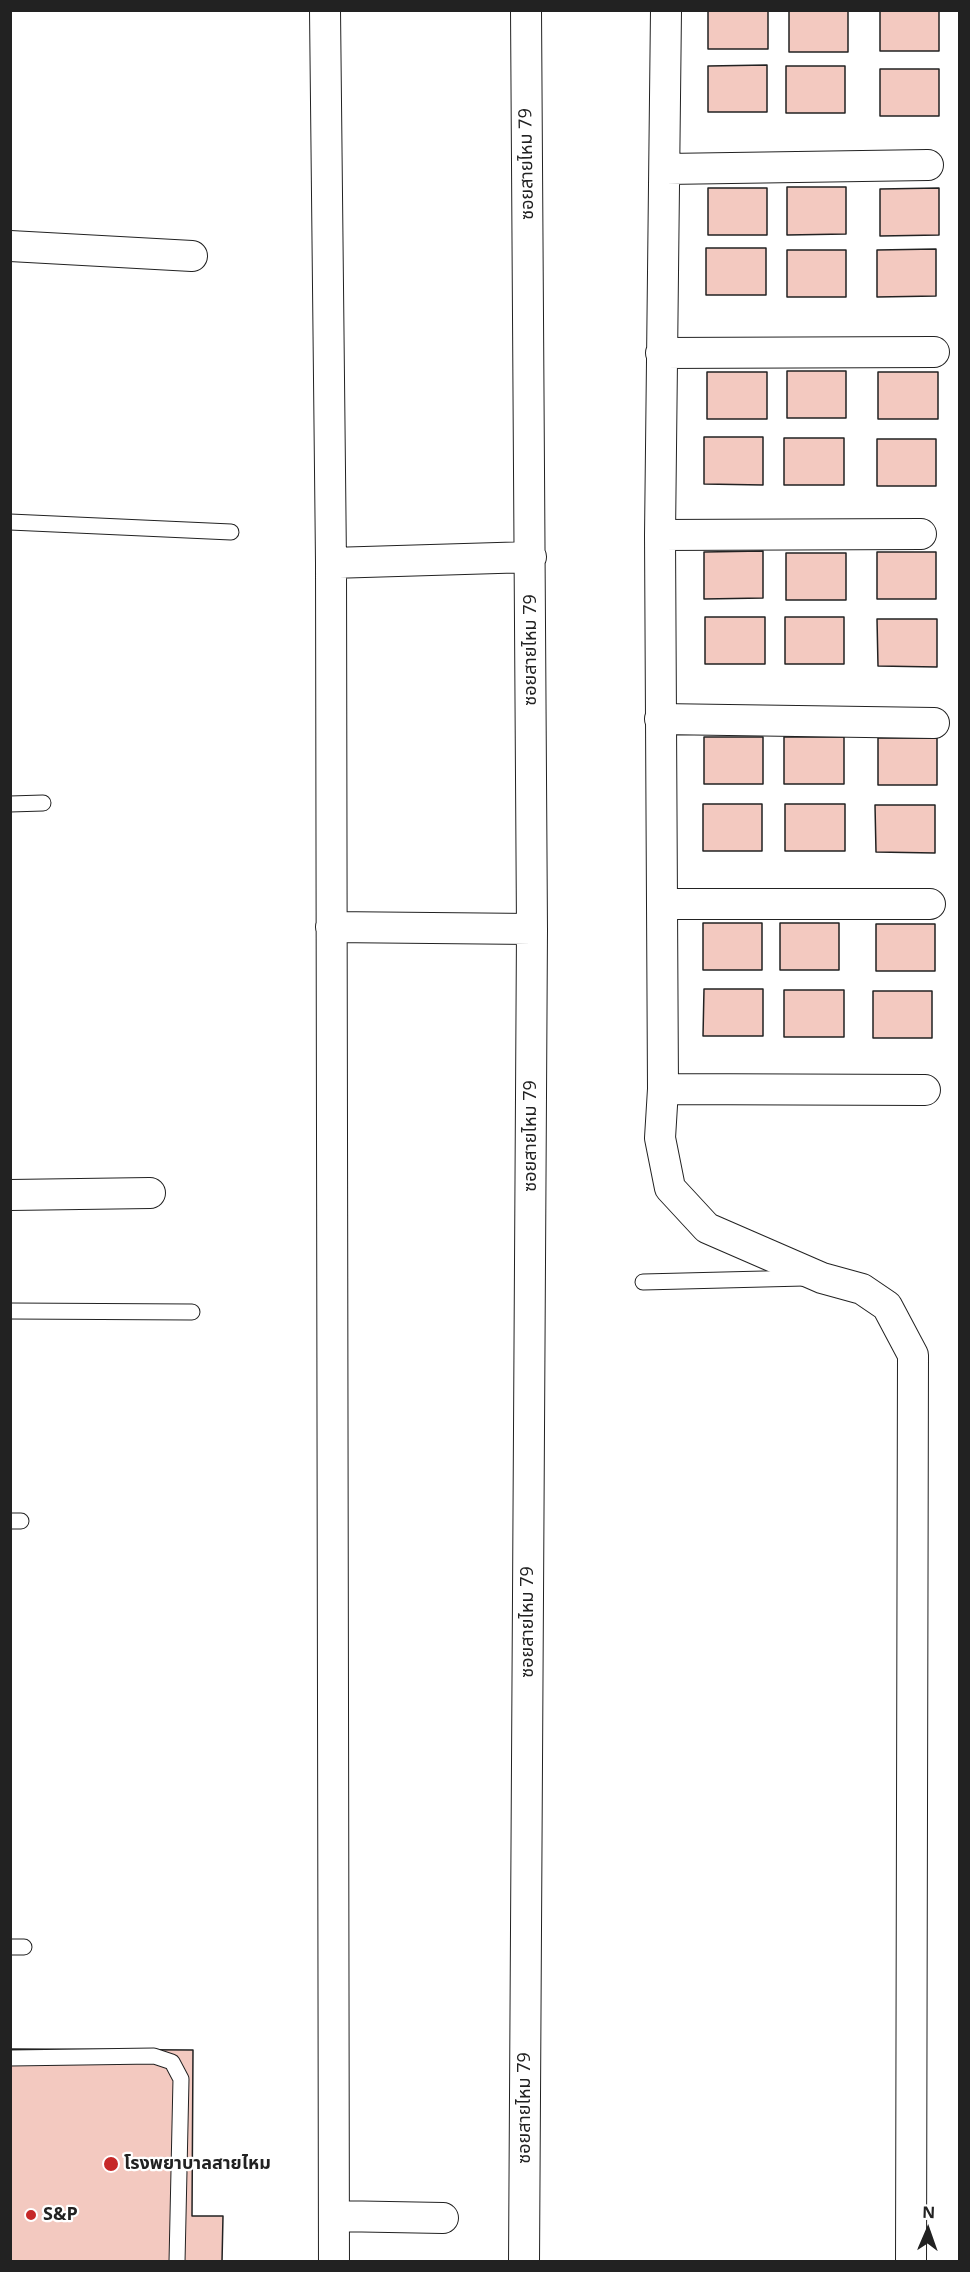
<!DOCTYPE html>
<meta charset="utf-8">
<style>
body{margin:0}
#map{position:relative;width:970px;height:2272px;overflow:hidden;background:#fff;font-family:"Open Sans",sans-serif}
canvas{display:block}
.frame{position:absolute;inset:0;border:12px solid #222;pointer-events:none}
.north{position:absolute;left:898px;top:2200px;width:60px;height:60px;-webkit-text-stroke:4px #fff;paint-order:stroke;rotate:2deg;font-size:16px;font-weight:700;line-height:24px;text-align:center;color:#222}
.north::after{content:'';display:block;margin:auto;width:21px;height:27px;background:#222;clip-path:polygon(50% 0,100% 100%,50% 72%,0 100%)}
</style>
<div id="map">
<canvas width="970" height="2272"></canvas>
<div class="frame"></div>
<div class="north">N</div>
</div>
<script>
const c = document.querySelector('canvas').getContext('2d');
c.lineJoin = 'round';
function paint(path, color) { c.fillStyle = color; c.fill(path, 'evenodd'); }
function stroke(path, color, width, dash) { c.strokeStyle = color; c.lineWidth = width; c.lineCap = dash ? 'butt' : 'round'; c.setLineDash(dash || []); c.stroke(path); }
function drawText(font, color, halo, rows, align = 'center') {
  c.font = font + ' "Open Sans","Noto Sans Thai",sans-serif'; c.lineWidth = 4.5; c.setLineDash([]); c.textBaseline = 'middle'; c.strokeStyle = halo; c.fillStyle = color; for (const [text, x, y, turn = 0] of rows) {
    c.save(); c.translate(x, y); c.rotate((+turn || 0) * Math.PI / 180); c.textAlign = isNaN(turn) ? turn : align; if (halo) c.strokeText(text, 0, 0); c.fillText(text, 0, 0); c.restore();
  }
}
const building = new Path2D(`
 M 708,10 L 768,10 L 768,49 L 708,49 Z
 M 789,10 L 848,10 L 848,52 L 789,52 Z
 M 880,10 L 939,10 L 939,51 L 880,51 Z
 M 767,65 L 767,112 L 708,112 L 708,66 Z
 M 786,66 L 845,66 L 845,113 L 786,113 Z
 M 880,69 L 939,69 L 939,116 L 880,116 Z
 M 787,187 L 846,187 L 846,234 L 787,235 Z
 M 708,188 L 767,188 L 767,235 L 708,235 Z
 M 939,188 L 939,235 L 880,236 L 880,189 Z
 M 706,248 L 766,248 L 766,295 L 706,295 Z
 M 936,249 L 936,296 L 877,297 L 877,250 Z
 M 787,250 L 846,250 L 846,297 L 787,297 Z
 M 787,371 L 846,371 L 846,418 L 787,418 Z
 M 707,372 L 767,372 L 767,419 L 707,419 Z
 M 878,372 L 938,372 L 938,419 L 878,419 Z
 M 704,437 L 763,437 L 763,485 L 704,484 Z
 M 784,438 L 844,438 L 844,485 L 784,485 Z
 M 877,439 L 936,439 L 936,486 L 877,486 Z
 M 763,551 L 763,598 L 704,599 L 704,552 Z
 M 877,552 L 936,552 L 936,599 L 877,599 Z
 M 786,553 L 846,553 L 846,600 L 786,600 Z
 M 705,617 L 765,617 L 765,664 L 705,664 Z
 M 785,617 L 844,617 L 844,664 L 785,664 Z
 M 877,619 L 937,619 L 937,667 L 878,666 Z
 M 704,737 L 763,737 L 763,784 L 704,784 Z
 M 784,737 L 844,737 L 844,784 L 784,784 Z
 M 878,738 L 937,738 L 937,785 L 878,785 Z
 M 703,804 L 762,804 L 762,851 L 703,851 Z
 M 785,804 L 845,804 L 845,851 L 785,851 Z
 M 875,805 L 935,805 L 935,853 L 876,852 Z
 M 703,923 L 762,923 L 762,970 L 703,970 Z
 M 780,923 L 839,923 L 839,970 L 780,970 Z
 M 876,924 L 935,924 L 935,971 L 876,971 Z
 M 704,989 L 763,989 L 763,1036 L 703,1036 Z
 M 784,990 L 844,990 L 844,1037 L 784,1037 Z
 M 873,991 L 932,991 L 932,1038 L 873,1038 Z
 M 10,2049 L 193,2050 L 192,2216 L 223,2216 L 222,2262 L 10,2262 Z`);
paint(building, '#f3c9c0');
stroke(building, '#222', 1.5);
const lane = new Path2D(`
 M 10,522 L 231,532
 M 10,804 L 43,803
 M 643,1282 L 804,1278
 M 10,1311 L 192,1312
 M 10,1521 L 21,1521
 M 10,1947 L 24,1947
 M 10,2058 L 154,2056 L 172,2062 L 181,2079 L 177,2262`);
const street = new Path2D(`
 M 325,10 L 331,563 L 334,2262
 M 666,10 L 660,535 L 663,1089 L 660,1138 L 670,1188 L 707,1228 L 822,1278 L 862,1289 L 887,1306 L 913,1355 L 911,2262
 M 666,169 L 928,165
 M 10,246 L 192,256
 M 661,353 L 934,352
 M 660,535 L 921,534
 M 331,563 L 531,557
 M 660,719 L 934,723
 M 663,904 L 930,904
 M 331,927 L 532,929
 M 663,1089 L 925,1090
 M 10,1195 L 150,1193
 M 335,2216 L 443,2218
 M 524,2262 L 532,929 L 526,10`);
stroke(lane, '#222', 17);
stroke(street, '#222', 32);
stroke(lane, '#fff', 15);
stroke(street, '#fff', 30);
for (const [x, y, r, color] of [
 [111,2164,8,"#c62828"],
 [31,2215,6,"#c62828"]
]) { const dot = new Path2D(); dot.arc(x, y, r, 0, 2 * Math.PI); c.fillStyle = color; c.fill(dot); stroke(dot, '#fff', 2); }
drawText('18px', '#222', '#fff', [
 ["ซอยสายไหม 79",527,164,-91],
 ["ซอยสายไหม 79",531,650,-90],
 ["ซอยสายไหม 79",531,1136,-90],
 ["ซอยสายไหม 79",528,1622,-90],
 ["ซอยสายไหม 79",525,2108,-90]
]);
drawText('bold 18px', '#222', '#fff', [
 ["โรงพยาบาลสายไหม",124,2164],
 ["S&P",43,2215]
], 'left');
</script>
